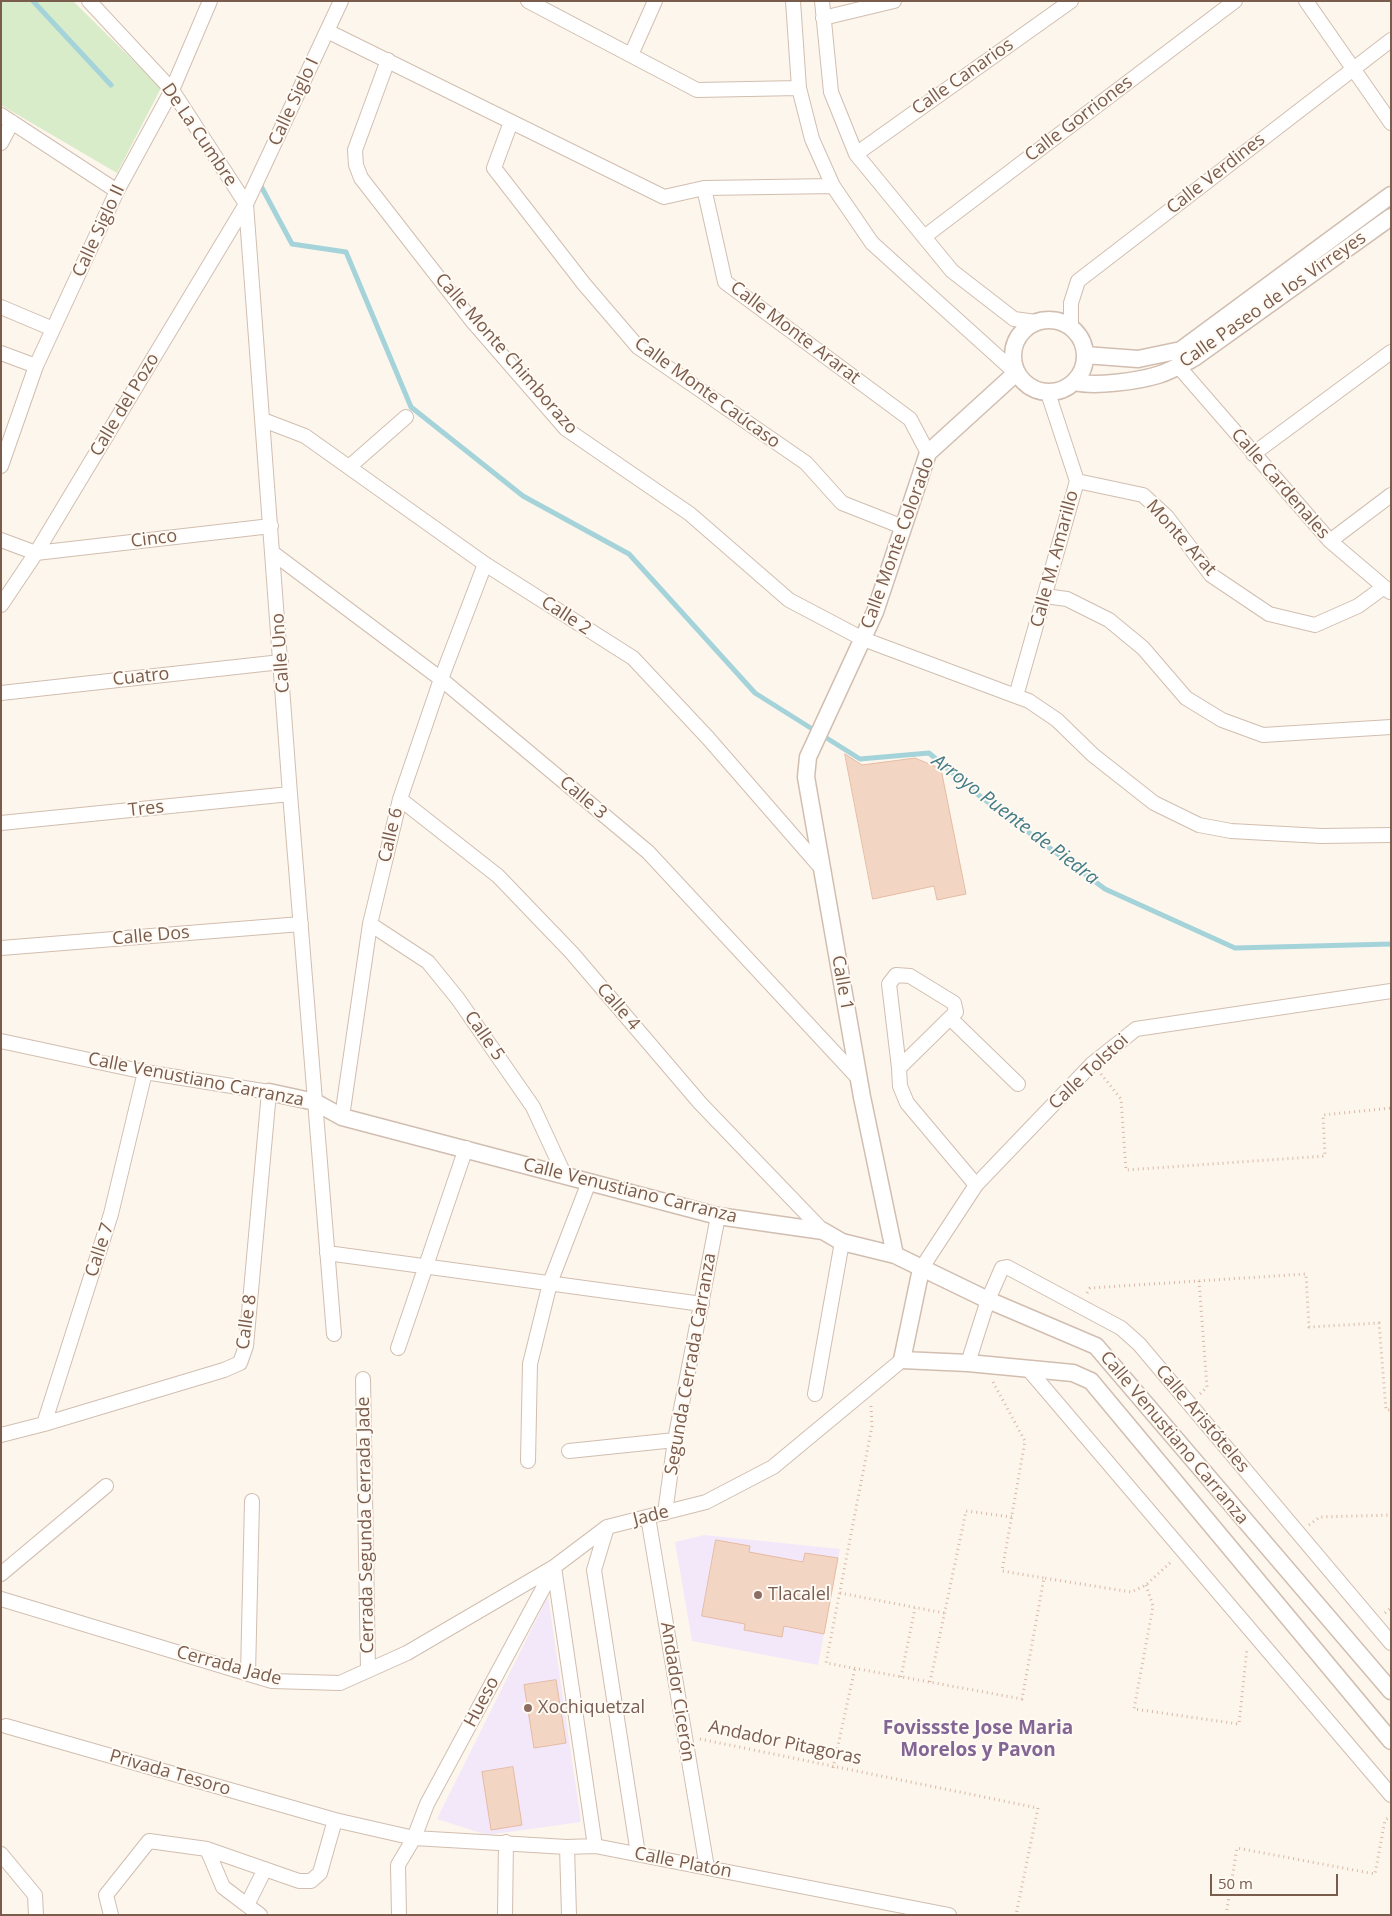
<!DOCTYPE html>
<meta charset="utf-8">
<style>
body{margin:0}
#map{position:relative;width:1392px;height:1916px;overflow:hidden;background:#fdf6ec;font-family:"Open Sans",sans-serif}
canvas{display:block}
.frame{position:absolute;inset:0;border:2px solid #7a5c4d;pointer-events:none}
.scale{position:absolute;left:1210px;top:1874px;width:128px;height:22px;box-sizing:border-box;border:2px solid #7a5c4d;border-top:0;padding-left:6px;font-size:15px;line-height:18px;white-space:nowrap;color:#7a5c4d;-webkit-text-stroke:4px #fffaf3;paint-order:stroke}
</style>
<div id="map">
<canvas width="1392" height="1916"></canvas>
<div class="frame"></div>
<div class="scale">50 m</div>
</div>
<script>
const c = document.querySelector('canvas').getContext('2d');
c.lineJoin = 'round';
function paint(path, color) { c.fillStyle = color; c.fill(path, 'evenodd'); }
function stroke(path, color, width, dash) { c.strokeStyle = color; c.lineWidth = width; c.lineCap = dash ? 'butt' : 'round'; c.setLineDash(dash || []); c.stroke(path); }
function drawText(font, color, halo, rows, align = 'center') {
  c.font = font + ' "Open Sans",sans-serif'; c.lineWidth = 4; c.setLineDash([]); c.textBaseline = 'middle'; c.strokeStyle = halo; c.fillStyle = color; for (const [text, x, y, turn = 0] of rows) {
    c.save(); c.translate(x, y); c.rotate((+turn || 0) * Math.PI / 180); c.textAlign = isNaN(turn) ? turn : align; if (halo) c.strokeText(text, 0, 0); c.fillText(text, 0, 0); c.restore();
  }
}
paint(new Path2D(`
 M 704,1535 L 840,1549 L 818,1665 L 692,1641 L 675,1542 Z
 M 548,1596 L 581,1822 L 487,1835 L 437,1819 Z`), '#f3e8fa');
paint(new Path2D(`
 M 1,1 L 73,1 L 161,88 L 117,173 L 1,105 Z`), '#d8ecc9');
stroke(new Path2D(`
 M 33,1 L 111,85
 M 261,186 L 292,244 L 346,252 L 411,407 L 523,496 L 629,554 L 755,693 L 860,759 L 929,753 L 981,797 L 1105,889 L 1235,948 L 1391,944`), '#a5d3da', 5);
const building = new Path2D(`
 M 845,754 L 862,765 L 915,758 L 941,769 L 966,894 L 937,900 L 934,886 L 873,899 Z
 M 716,1540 L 750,1546 L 749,1552 L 803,1562 L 805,1553 L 838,1558 L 824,1634 L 784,1626 L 782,1637 L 744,1630 L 745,1624 L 702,1616 Z
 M 556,1680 L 566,1743 L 534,1748 L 524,1685 Z
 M 513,1767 L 522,1825 L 491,1830 L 482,1772 Z`);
paint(building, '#f3d5c3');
stroke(building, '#e6bba3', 1);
const minor = new Path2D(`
 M 89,1 L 172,90 L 246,204 L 290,794 L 334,1334
 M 528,1 L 697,90 L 799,88
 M 793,1 L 799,88 L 812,139 L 833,186 L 872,243 L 1016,373
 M 822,1 L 831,92 L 856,154 L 952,271 L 1014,319 L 1036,322
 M 1306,1 L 1391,123
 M 823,18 L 894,1
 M 327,31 L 664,197 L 704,188 L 833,186
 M 631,55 L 655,1
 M 388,60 L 355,150 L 356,165 L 361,178 L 473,322 L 566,429 L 690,514 L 789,600 L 863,639 L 1029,701 L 1057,720 L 1093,755 L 1154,803 L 1199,825 L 1231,831 L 1321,836 L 1391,835
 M 1,115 L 117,191
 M 511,122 L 494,168 L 584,284 L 638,347 L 806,463 L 842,503 L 903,527
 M 1,143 L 12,122
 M 856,154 L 1071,1
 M 704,188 L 725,282 L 910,419 L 928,453
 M 924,237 L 1235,1
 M 1,307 L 53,329
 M 1071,327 L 1071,303 L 1078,281 L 1391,40
 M 1,353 L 36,366
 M 1178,366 L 1330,541 L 1390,592
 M 263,420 L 305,436 L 485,564 L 633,658 L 708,738 L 822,869
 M 1253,454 L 1391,352
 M 1,466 L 36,366 L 117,191 L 172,90 L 210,1
 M 349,467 L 406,417
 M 1077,481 L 1143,495 L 1167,517 L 1211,575 L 1269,614 L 1315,625 L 1358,606 L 1384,587
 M 1,540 L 36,553 L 271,526
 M 1330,541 L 1391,495
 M 273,553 L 441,679 L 648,852 L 859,1079
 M 1045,596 L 1067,599 L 1109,620 L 1143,648 L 1186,698 L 1222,720 L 1263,735 L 1391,727
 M 1,605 L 36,553 L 246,204 L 341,1
 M 1,693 L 281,662
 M 1016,696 L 1077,481 L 1048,393
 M 400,799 L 498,876 L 572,953 L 700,1103 L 823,1231
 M 1,823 L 290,794
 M 370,924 L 428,962 L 458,999 L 533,1107 L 564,1174
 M 1,948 L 301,924
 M 950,1018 L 1018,1084
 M 1,1041 L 145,1072 L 269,1092 L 246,1346 L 240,1363 L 224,1370 L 44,1424 L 1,1435
 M 899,1068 L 889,984 L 896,975 L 910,976 L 954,1003 L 956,1012 L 899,1068 L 900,1086 L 907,1103 L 976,1185
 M 342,1117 L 370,924 L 400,799 L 441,679 L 485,564
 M 327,1253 L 702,1304
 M 921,1269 L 976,1185 L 1092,1064 L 1136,1029 L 1391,991
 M 398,1348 L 466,1148
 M 968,1363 L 988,1300 L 1002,1268 L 1007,1267 L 1121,1328 L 1139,1344 L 1391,1643
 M 1029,1370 L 1391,1795
 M 363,1379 L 368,1670
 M 815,1394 L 842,1242
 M 44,1424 L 111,1214 L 145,1072
 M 569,1451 L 675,1440
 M 528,1461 L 530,1364 L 550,1283 L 589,1182
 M 665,1513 L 675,1440 L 718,1216
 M 648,1517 L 707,1868
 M 607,1527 L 594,1570 L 638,1854
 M 554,1567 L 595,1846
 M 1,1574 L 106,1486
 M 1,1599 L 272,1681 L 340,1683 L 407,1653 L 554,1567 L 607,1527 L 706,1502 L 773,1467 L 902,1360
 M 248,1674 L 252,1501
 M 6,1726 L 335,1820 L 414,1838 L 567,1847 L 595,1846 L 949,1915
 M 567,1847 L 569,1915
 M 207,1849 L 223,1887 L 260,1915
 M 1,1854 L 35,1895 L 36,1915
 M 247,1905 L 265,1869
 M 111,1915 L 106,1895 L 149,1841 L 207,1849 L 299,1881 L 311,1881 L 320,1873 L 335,1820
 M 399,1915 L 398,1865 L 414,1838 L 427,1804 L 554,1568
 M 505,1915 L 506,1842`);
const tertiary = new Path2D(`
 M1013 356a36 36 0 1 1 72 0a36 36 0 1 1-72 0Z
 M 1085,355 L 1138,359 L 1181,350 L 1391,195
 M 1075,382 C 1095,387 1138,381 1158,375 C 1171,371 1183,364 1194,358 L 1391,217
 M 269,1092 L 315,1102 L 342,1117 L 718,1216 L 823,1231 L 842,1242 L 895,1255 L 988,1300 L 1096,1346 L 1391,1691
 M 895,1255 L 862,1097 L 806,777 L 808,757 L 875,612 L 928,453 L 1016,373
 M 921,1269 L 902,1360 L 968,1363 L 1073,1373 L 1091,1381 L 1391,1741`);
stroke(minor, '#d1beb0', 16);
stroke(tertiary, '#d1beb0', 19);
stroke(new Path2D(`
 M 1101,1074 L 1121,1099 L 1126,1170 L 1325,1156 L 1323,1115 L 1391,1108
 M 1199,1281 L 1207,1387 L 1199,1395
 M 1087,1293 L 1090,1288 L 1306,1274 L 1309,1327 L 1379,1323 L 1386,1410 L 1391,1410
 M 993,1382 L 1025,1441 L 1002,1571 L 1044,1578
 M 871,1406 L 872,1426 L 826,1663 L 1022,1699 L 1044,1578 L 1131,1592 L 1146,1585 L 1172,1561
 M 1309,1525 L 1320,1517 L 1391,1515
 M 1146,1585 L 1153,1606 L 1134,1709 L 1239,1724 L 1247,1648
 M 840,1593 L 944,1613
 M 1385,1613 L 1391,1608
 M 901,1677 L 915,1608
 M 930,1682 L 966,1511 L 1012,1517
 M 700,1739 L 1038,1808 L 1016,1915
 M 833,1768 L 855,1668
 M 1226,1915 L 1237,1848 L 1375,1874 L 1385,1820 L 1391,1816`), '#d9b8a5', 3, [1, 4]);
stroke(minor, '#fff', 14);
stroke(tertiary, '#fff', 16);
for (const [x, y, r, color] of [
 [758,1595,5,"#8d6e63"],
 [528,1708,5,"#8d6e63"]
]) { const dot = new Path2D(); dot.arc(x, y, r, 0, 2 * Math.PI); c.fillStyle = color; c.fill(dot); stroke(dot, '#fffaf3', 2); }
drawText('18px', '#7a5c4d', '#fffaf3', [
 ["Calle Canarios",963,77,-35],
 ["Calle Siglo I",294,102,-65],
 ["Calle Gorriones",1079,119,-37],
 ["De La Cumbre",199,135,56],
 ["Calle Verdines",1216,174,-38],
 ["Calle Siglo II",99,231,-65],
 ["Calle Paseo de los Virreyes",1273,300,-35],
 ["Calle Monte Ararat",795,333,37],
 ["Calle Monte Chimborazo",506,354,49],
 ["Calle Monte Caúcaso",707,393,36],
 ["Calle del Pozo",125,405,-59],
 ["Calle Cardenales",1280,484,49],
 ["Monte Arat",1181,538,48],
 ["Cinco",154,539,-7],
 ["Calle Monte Colorado",898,543,-70],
 ["Calle M. Amarillo",1055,559,-75],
 ["Calle 2",566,616,33],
 ["Calle Uno",281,653,-94],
 ["Cuatro",141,677,-6],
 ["Calle 3",583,798,40],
 ["Tres",146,809,-6],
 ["Calle 6",391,835,-77],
 ["Calle Dos",151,936,-5],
 ["Calle 1",842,983,80],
 ["Calle 4",618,1007,49],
 ["Calle 5",484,1036,55],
 ["Calle Tolstoi",1089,1072,-43],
 ["Calle Venustiano Carranza",196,1080,11],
 ["Calle Venustiano Carranza",630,1191,14],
 ["Calle 7",100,1250,-72],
 ["Calle 8",247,1322,-82],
 ["Segunda Cerrada Carranza",691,1364,-80],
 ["Calle Aristóteles",1202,1419,50],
 ["Calle Venustiano Carranza",1174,1438,50],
 ["Jade",651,1516,-14],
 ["Cerrada Segunda Cerrada Jade",366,1525,-91],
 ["Cerrada Jade",229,1666,15],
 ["Andador Cicerón",677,1692,81],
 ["Hueso",482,1702,-62],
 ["Andador Pitagoras",785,1743,12],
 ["Privada Tesoro",170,1773,16],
 ["Calle Platón",683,1863,11]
]);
drawText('18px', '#785e54', '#fffaf3', [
 ["Tlacalel",768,1595],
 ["Xochiquetzal",538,1708]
], 'left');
drawText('italic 19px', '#437c86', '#fffaf3', [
 ["Arroyo Puente de Piedra",1015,820,37]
]);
drawText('bold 19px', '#846695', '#fffaf3', [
 ["Fovissste Jose Maria",978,1729],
 ["Morelos y Pavon",978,1751]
]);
</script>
